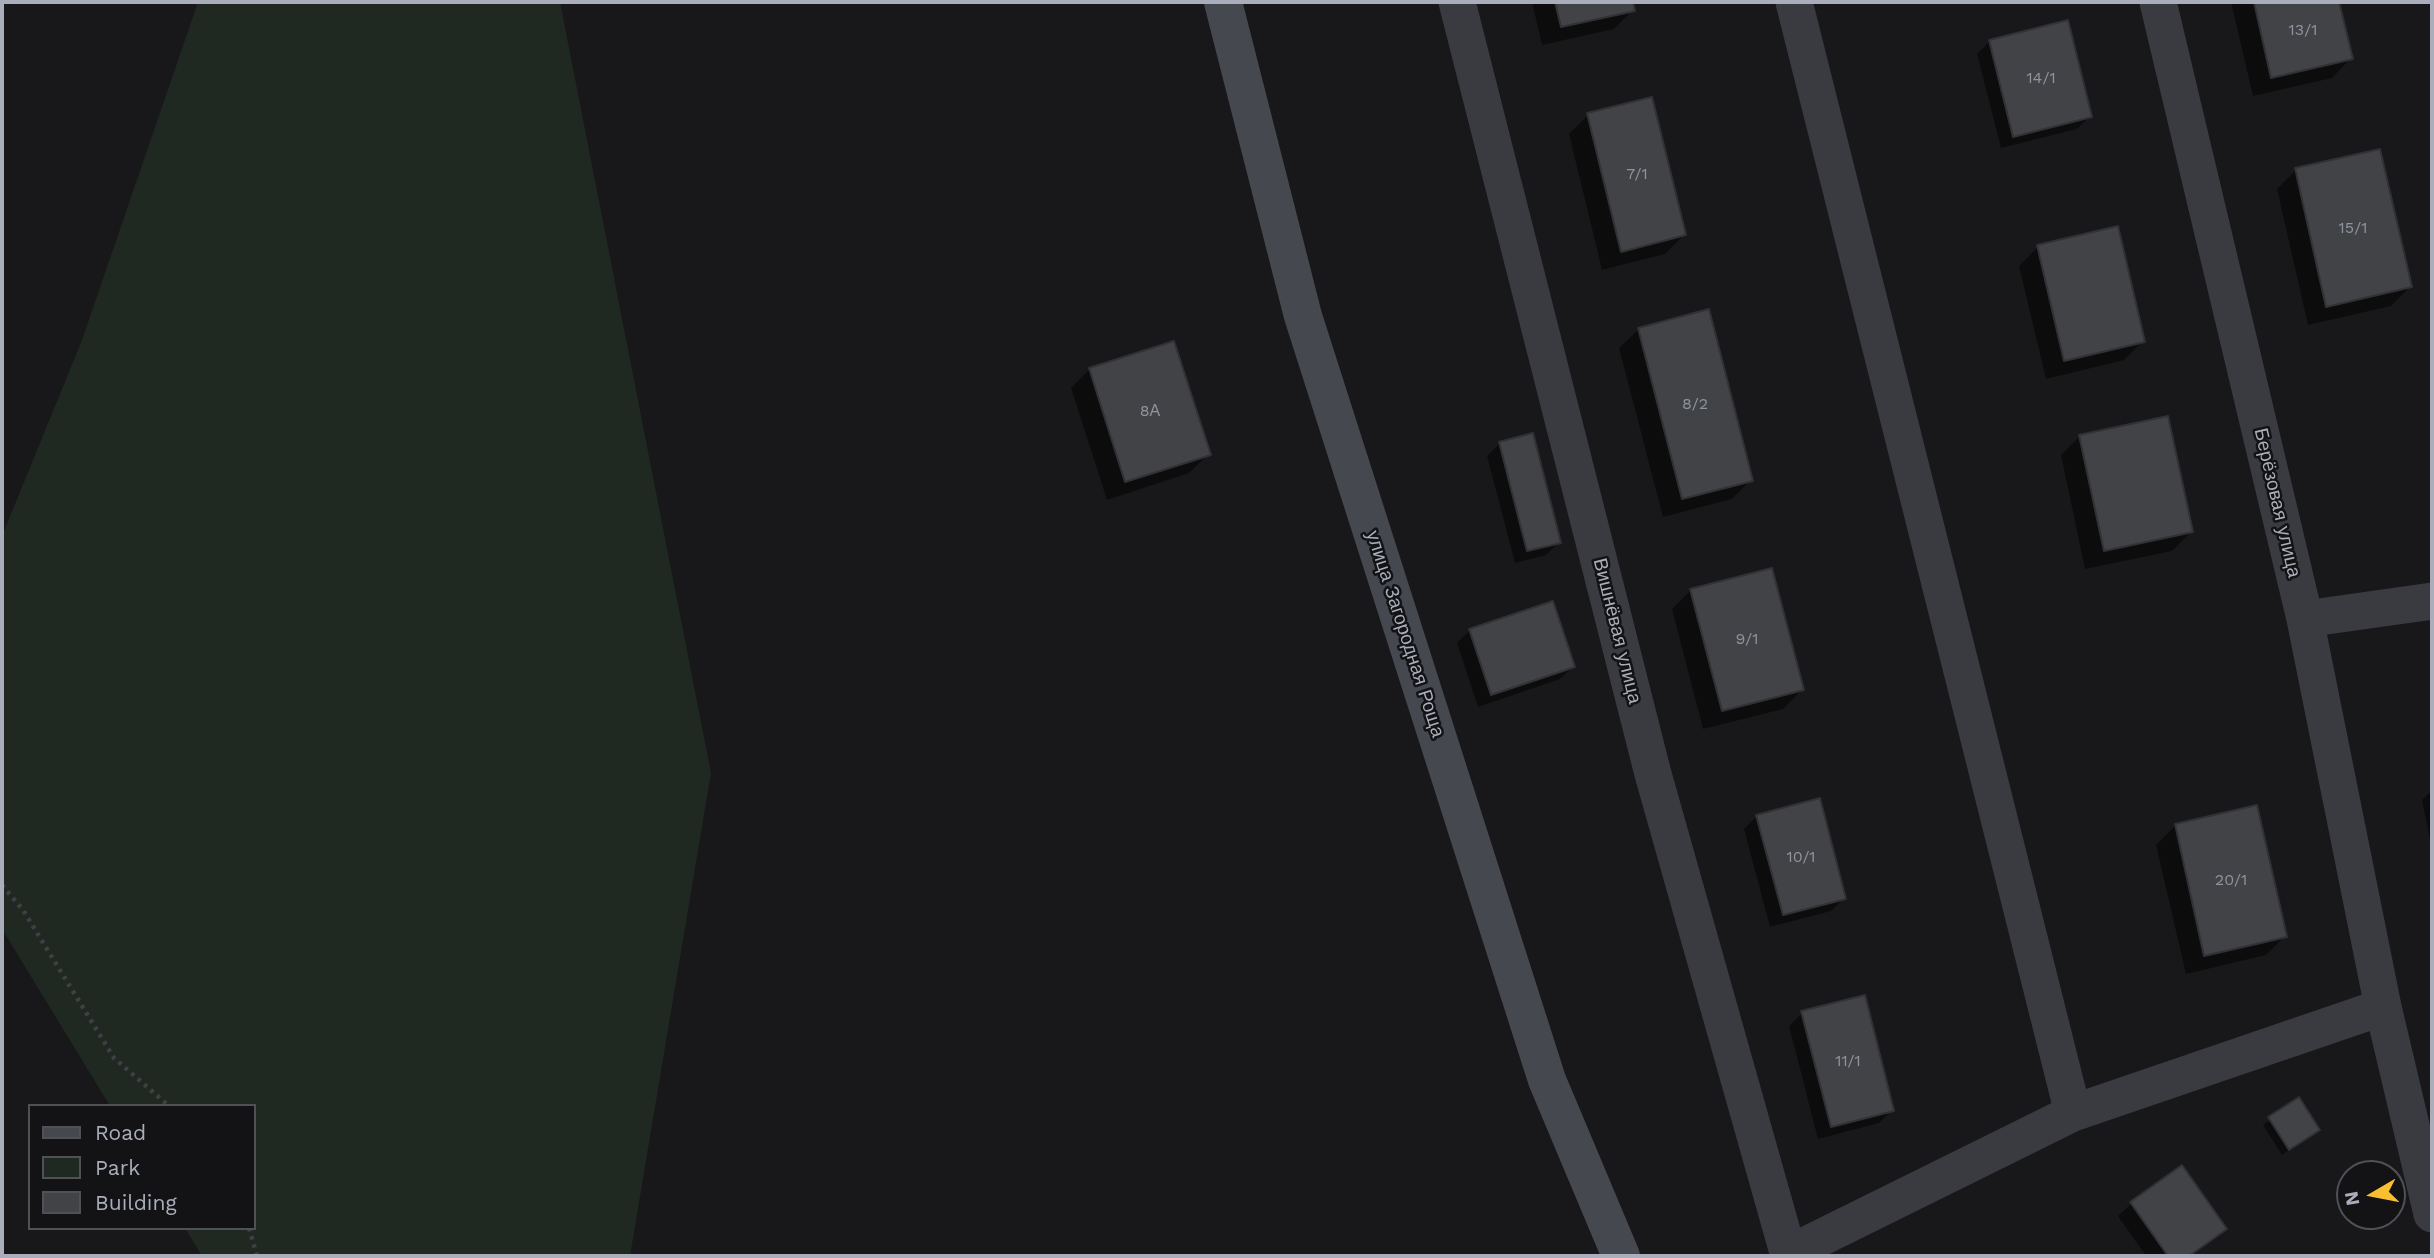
<!DOCTYPE html>
<meta charset="utf-8">
<style>
body{margin:0}
#map{position:relative;width:2434px;height:1258px;overflow:hidden;background:#18181a;font-family:"Work Sans",sans-serif}
canvas{display:block}
.frame{position:absolute;inset:0;border:4px solid #a9aeba;pointer-events:none}
.legend{position:absolute;left:28px;top:1104px;width:228px;height:126px;box-sizing:border-box;background:#131315;border:2px solid #4f5157;margin:0;padding:9px 12px;list-style:none;font-size:21px;color:#a9aeba}
.legend li{display:flex;align-items:center;gap:14px;height:35px}
.legend b{width:35px;border:2px solid #4f5157}
.north{position:absolute;left:2336px;top:1160px;width:70px;height:70px;box-sizing:border-box;background:#131315;border:2px solid #4f5157;border-radius:50%;rotate:260deg;font-size:19px;font-weight:700;line-height:28px;text-align:center;color:#a9aeba}
.north::after{content:'';display:block;margin:auto;width:24px;height:32px;background:#f9bf30;clip-path:polygon(50% 0,100% 100%,50% 72%,0 100%)}
</style>
<div id="map">
<canvas width="2434" height="1258"></canvas>
<div class="frame"></div>
<ul class="legend">
<li><b style="height:9px;background:#46484f"></b>Road</li>
<li><b style="height:19px;background:#1f2821"></b>Park</li>
<li><b style="height:19px;background:#424347"></b>Building</li>
</ul>
<div class="north">N</div>
</div>
<script>
const c = document.querySelector('canvas').getContext('2d');
c.lineJoin = 'round';
function paint(path, color) { c.fillStyle = color; c.fill(path, 'evenodd'); }
function stroke(path, color, width, dash) { c.strokeStyle = color; c.lineWidth = width; c.lineCap = dash ? 'butt' : 'round'; c.setLineDash(dash || []); c.stroke(path); }
function drawText(font, color, halo, rows, align = 'center') {
  c.font = font + ' "Work Sans",sans-serif'; c.lineWidth = 5; c.setLineDash([]); c.textBaseline = 'middle'; c.strokeStyle = halo; c.fillStyle = color; for (const [text, x, y, turn = 0] of rows) {
    c.save(); c.translate(x, y); c.rotate((+turn || 0) * Math.PI / 180); c.textAlign = isNaN(turn) ? turn : align; if (halo) c.strokeText(text, 0, 0); c.fillText(text, 0, 0); c.restore();
  }
}
paint(new Path2D(`
 M 198,2 L 560,2 L 711,773 L 630,1256 L 202,1256 L 185,1228 L 254,1228 L 254,1106 L 110,1106 L 2,929 L 2,536 L 82,340 Z`), '#1f2821');
paint(new Path2D(`
 M 1532,2 L 1631,2 L 1633,10 L 1614,29 L 1542,45 Z
 M 2231,2 L 2337,2 L 2351,58 L 2332,78 L 2253,96 Z
 M 1990,41 L 2090,116 L 2077,129 L 2001,148 L 1977,54 Z
 M 1588,115 L 1684,235 L 1665,254 L 1602,270 L 1569,134 Z
 M 2296,170 L 2410,287 L 2391,306 L 2308,325 L 2277,189 Z
 M 2038,247 L 2143,341 L 2124,360 L 2046,379 L 2019,266 Z
 M 1639,329 L 1751,480 L 1732,499 L 1663,517 L 1619,348 Z
 M 1090,369 L 1209,454 L 1189,473 L 1107,500 L 1071,388 Z
 M 2080,436 L 2191,532 L 2172,551 L 2085,569 L 2061,455 Z
 M 1500,443 L 1559,542 L 1546,555 L 1515,563 L 1487,456 Z
 M 1691,590 L 1802,690 L 1783,709 L 1703,729 L 1672,609 Z
 M 1470,630 L 1573,667 L 1560,679 L 1478,707 L 1457,643 Z
 M 2432,790 L 2432,850 L 2422,800 Z
 M 1757,816 L 1844,898 L 1831,911 L 1770,927 L 1744,829 Z
 M 2175,826 L 2285,936 L 2266,955 L 2186,974 L 2156,845 Z
 M 1802,1013 L 1892,1110 L 1879,1123 L 1818,1139 L 1789,1026 Z
 M 2298,1099 L 2317,1130 L 2282,1155 L 2263,1125 Z
 M 2182,1167 L 2225,1228 L 2191,1256 L 2146,1256 L 2118,1216 L 2131,1204 Z`), '#0007');
const building = new Path2D(`
 M 1555,2 L 1633,2 L 1635,11 L 1561,27 Z
 M 2254,2 L 2339,2 L 2353,59 L 2271,78 Z
 M 2068,20 L 2092,117 L 2013,137 L 1989,40 Z
 M 1652,97 L 1686,235 L 1621,252 L 1587,113 Z
 M 2380,149 L 2412,287 L 2326,307 L 2295,168 Z
 M 2118,226 L 2145,342 L 2064,361 L 2037,245 Z
 M 1709,309 L 1753,481 L 1682,499 L 1638,328 Z
 M 1174,341 L 1211,455 L 1125,482 L 1089,368 Z
 M 2168,416 L 2193,532 L 2104,551 L 2079,435 Z
 M 1533,433 L 1561,543 L 1527,551 L 1499,442 Z
 M 1772,568 L 1804,690 L 1722,711 L 1690,589 Z
 M 1553,601 L 1575,667 L 1491,695 L 1469,629 Z
 M 1820,798 L 1846,899 L 1783,915 L 1756,815 Z
 M 2257,805 L 2287,937 L 2204,956 L 2175,824 Z
 M 1865,995 L 1894,1111 L 1831,1127 L 1801,1011 Z
 M 2299,1097 L 2320,1130 L 2289,1150 L 2268,1117 Z
 M 2182,1165 L 2227,1229 L 2189,1256 L 2168,1256 L 2130,1202 Z`);
paint(building, '#424347');
stroke(building, '#323236', 2);
stroke(new Path2D(`
 M 2,885 L 23,910 L 114,1058 L 169,1106
 M 249,1228 L 257,1256`), '#3e4046', 4.5, [3.5, 5]);
stroke(new Path2D(`
 M 1457,2 L 1653,774 L 1789,1256
 M 1794,2 L 2073,1113
 M 2158,2 L 2305,619 L 2383,1007 L 2432,1214
 M 2305,619 L 2432,601
 M 1788,1254 L 2073,1113 L 2383,1007`), '#3a3b41', 37);
stroke(new Path2D(`
 M 1223,2 L 1303,316 L 1547,1080 L 1621,1256`), '#46484f', 38);
drawText('16px', '#8f939d', null, [
 ["13/1",2303,30],
 ["14/1",2041,78],
 ["7/1",1637,174],
 ["15/1",2353,228],
 ["8/2",1695,404],
 ["8А",1150,411],
 ["9/1",1747,639],
 ["10/1",1801,857],
 ["20/1",2231,880],
 ["11/1",1848,1061]
]);
drawText('19px', '#a9aeba', '#131315', [
 ["Берёзовая улица",2277,503,77],
 ["Вишнёвая улица",1617,631,76],
 ["улица Загородная Роща",1405,634,72]
]);
</script>
